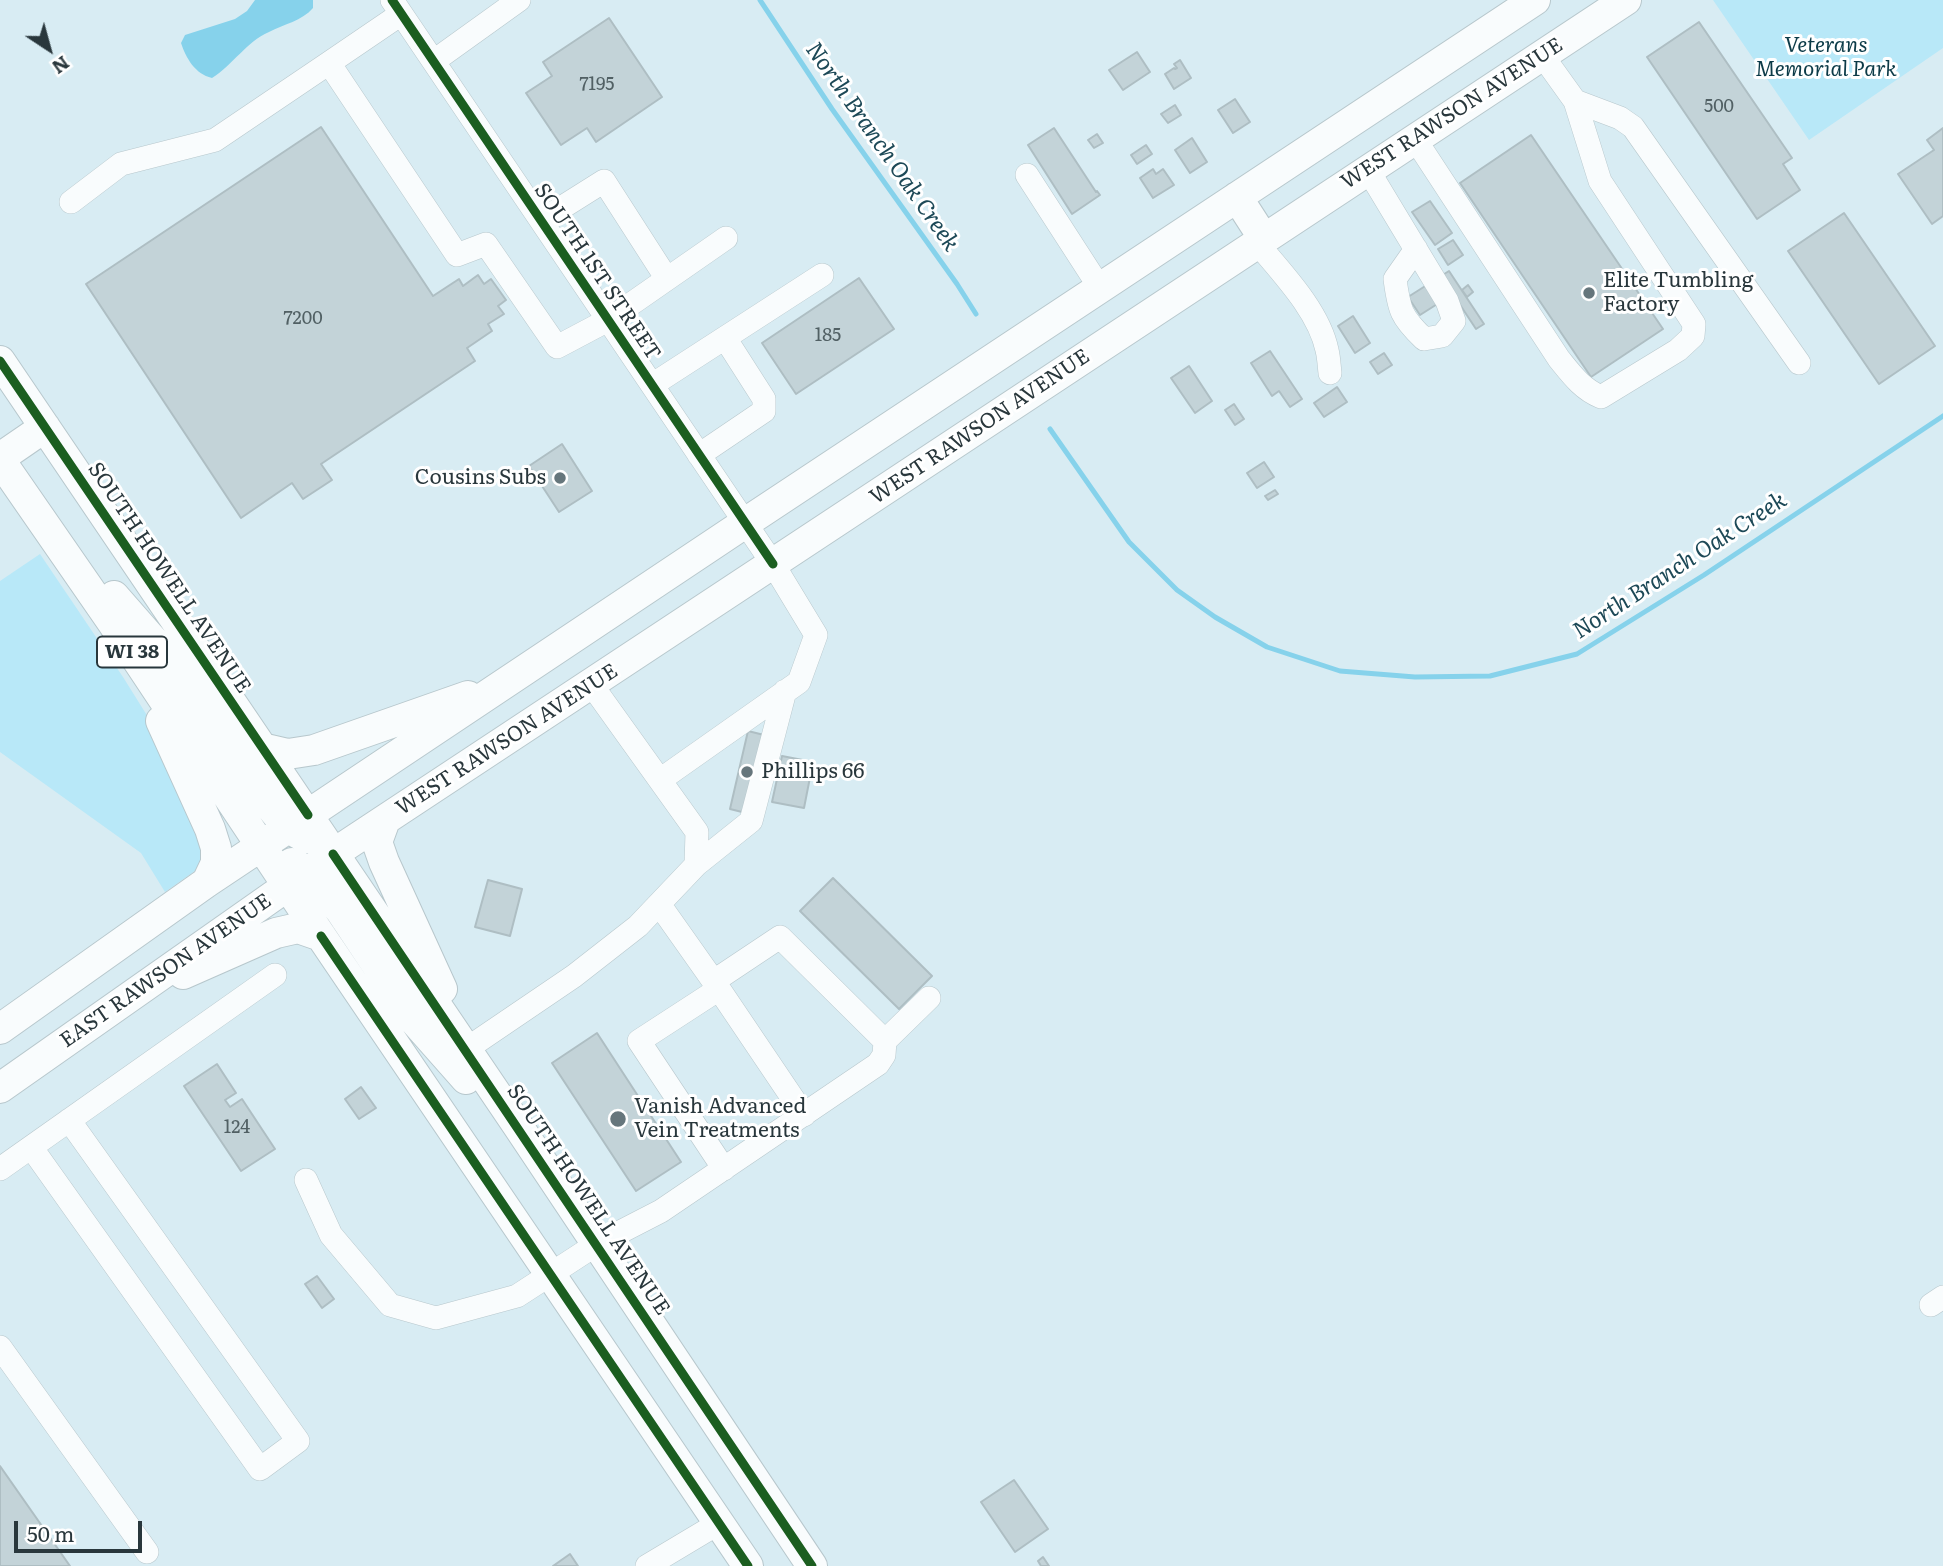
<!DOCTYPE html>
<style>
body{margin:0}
#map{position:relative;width:1943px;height:1566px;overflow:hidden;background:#d8ecf3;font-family:Literata,serif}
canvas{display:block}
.north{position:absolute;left:14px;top:14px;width:70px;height:70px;-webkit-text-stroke:5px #fff;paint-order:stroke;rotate:144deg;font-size:19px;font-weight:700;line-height:28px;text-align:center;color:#29373c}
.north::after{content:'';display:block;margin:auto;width:24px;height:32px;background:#29373c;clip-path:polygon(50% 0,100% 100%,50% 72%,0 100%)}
.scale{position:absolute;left:14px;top:1521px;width:128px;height:32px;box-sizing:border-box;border:4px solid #29373c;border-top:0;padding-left:9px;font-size:21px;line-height:24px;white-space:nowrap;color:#29373c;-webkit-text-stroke:5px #fff;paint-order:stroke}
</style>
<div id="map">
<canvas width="1943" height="1566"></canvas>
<div class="north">N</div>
<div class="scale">50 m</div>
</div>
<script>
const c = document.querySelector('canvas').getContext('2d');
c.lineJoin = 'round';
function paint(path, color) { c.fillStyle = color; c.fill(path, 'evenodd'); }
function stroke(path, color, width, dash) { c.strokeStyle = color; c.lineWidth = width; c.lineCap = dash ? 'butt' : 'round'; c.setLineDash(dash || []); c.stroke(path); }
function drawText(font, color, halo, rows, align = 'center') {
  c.font = font + ' Literata,serif'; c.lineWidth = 6; c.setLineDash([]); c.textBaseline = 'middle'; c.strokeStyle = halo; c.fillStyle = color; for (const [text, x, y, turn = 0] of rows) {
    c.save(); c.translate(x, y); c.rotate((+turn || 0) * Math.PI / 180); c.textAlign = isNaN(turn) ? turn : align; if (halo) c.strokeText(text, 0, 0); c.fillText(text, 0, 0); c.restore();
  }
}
paint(new Path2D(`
 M 1713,0 L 1943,0 L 1943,48 L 1809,140 Z
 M 40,554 L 123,677 L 148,717 L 207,839 L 202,866 L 165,892 L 141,853 L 0,752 L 0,581 Z`), '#b8e8f8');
paint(new Path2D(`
 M 255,0 L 313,0 L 313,8 C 302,21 284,24 269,32 C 246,42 233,65 212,78 C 195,74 186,58 181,43 L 185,35 L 235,19 L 247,11 Z`), '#86d2eb');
stroke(new Path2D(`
 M 760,0 L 832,109 L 957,284 L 976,314
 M 1050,429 L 1129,542 L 1177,590 L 1215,617 L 1267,647 L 1340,671 L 1415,677 L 1490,676 L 1577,654 L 1704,575 L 1943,416`), '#86d2eb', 5);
const building = new Path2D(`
 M 609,18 L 662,97 L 596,142 L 587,128 L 561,145 L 526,93 L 552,76 L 543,62 Z
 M 1699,22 L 1792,158 L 1783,164 L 1800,190 L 1757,219 L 1647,57 Z
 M 1137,52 L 1150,72 L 1123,90 L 1109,70 Z
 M 1180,60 L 1191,78 L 1174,89 L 1165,74 L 1174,68 L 1175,69 L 1177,68 L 1174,64 Z
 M 1235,99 L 1250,122 L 1233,133 L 1218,110 Z
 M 1175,105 L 1181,115 L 1168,123 L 1161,114 Z
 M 321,127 L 433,296 L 459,279 L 463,286 L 478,275 L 484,284 L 491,279 L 506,300 L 498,306 L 504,314 L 488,324 L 492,331 L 467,348 L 475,361 L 321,464 L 332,480 L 303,499 L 292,483 L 241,518 L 86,284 Z
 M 1054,128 L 1096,192 L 1097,191 L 1100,195 L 1072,214 L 1028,145 Z
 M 1943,128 L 1943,216 L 1932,224 L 1898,174 L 1934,150 L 1927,140 Z
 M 1097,134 L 1103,143 L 1094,148 L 1088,140 Z
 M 1531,135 L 1663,329 L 1591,377 L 1460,183 Z
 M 1192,138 L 1207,162 L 1190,173 L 1175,150 Z
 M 1146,145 L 1152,154 L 1137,164 L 1131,155 Z
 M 1153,169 L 1156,174 L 1163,169 L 1174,185 L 1153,198 L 1140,178 Z
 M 1430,201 L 1452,233 L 1435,245 L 1412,212 Z
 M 1844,213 L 1935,346 L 1879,384 L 1788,251 Z
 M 1453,240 L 1463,255 L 1448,265 L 1438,249 Z
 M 1449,271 L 1484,324 L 1476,329 L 1441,276 Z
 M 859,278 L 894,329 L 796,394 L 762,343 Z
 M 1430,283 L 1442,301 L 1420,315 L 1408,297 Z
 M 1468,285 L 1473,292 L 1467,297 L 1462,290 Z
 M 1353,316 L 1370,343 L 1355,353 L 1338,326 Z
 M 1270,351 L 1302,399 L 1290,407 L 1279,391 L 1272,396 L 1251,363 Z
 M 1384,353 L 1392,365 L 1378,374 L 1370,362 Z
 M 1189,366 L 1212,401 L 1195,413 L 1171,378 Z
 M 1337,387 L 1347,402 L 1324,417 L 1314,403 Z
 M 1234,404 L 1244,419 L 1235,425 L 1225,410 Z
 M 562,444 L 592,491 L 559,512 L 529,466 Z
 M 1264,462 L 1274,477 L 1257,488 L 1247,473 Z
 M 1275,490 L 1278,494 L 1268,500 L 1265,496 Z
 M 748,731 L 764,735 L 746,813 L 730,809 Z
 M 782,756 L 813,762 L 804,808 L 772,802 Z
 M 833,878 L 932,976 L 899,1009 L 800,911 Z
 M 488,880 L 522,889 L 510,936 L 475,927 Z
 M 597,1033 L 681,1162 L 636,1191 L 552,1063 Z
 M 217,1064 L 236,1093 L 225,1100 L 230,1107 L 242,1099 L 275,1149 L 241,1171 L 184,1086 Z
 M 361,1087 L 376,1108 L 359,1119 L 345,1099 Z
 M 317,1276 L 334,1299 L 322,1308 L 305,1284 Z
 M 0,1466 L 70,1566 L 0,1566 Z
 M 1014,1480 L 1048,1529 L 1015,1552 L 981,1502 Z
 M 570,1554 L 578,1566 L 553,1566 Z
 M 1043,1557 L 1049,1566 L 1041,1566 L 1038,1561 Z`);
paint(building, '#c3d3d8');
stroke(building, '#aebec3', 2);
const minor = new Path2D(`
 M 392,0 L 773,564 L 816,635 L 799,682 L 660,780
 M 401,14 L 329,63 L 457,255 L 486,244 L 557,347 L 608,320 L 726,238
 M 434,61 L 519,0
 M 1575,101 L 1620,118 L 1633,127 L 1799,363
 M 1415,139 L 1559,359 C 1572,375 1582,389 1601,397 L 1678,350 L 1693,336 L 1694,324 L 1600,181 L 1575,101 L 1542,55
 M 1368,170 L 1447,301 L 1454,321 L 1442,336 L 1424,339 C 1401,317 1399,310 1395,279 L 1416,249
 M 1027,175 L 1100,288
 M 71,202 L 121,164 L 215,140 L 329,63
 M 542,220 L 604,181 L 667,279
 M 1257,243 C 1282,273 1319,311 1327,350 C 1329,358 1329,365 1330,373
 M 652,385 L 822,275
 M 699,455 L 764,411 L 764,399 L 725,338
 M 696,865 L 751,821 L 785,691
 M 659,904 L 719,989 L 804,1115
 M 719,989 L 639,1041 L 724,1169
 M 885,1041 L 929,998
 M 465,1050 L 574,976 L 638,926 L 696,865 L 697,832 L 591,684
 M 31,1147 L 260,1469 L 298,1441 L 69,1120
 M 0,1169 L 275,975
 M 306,1180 L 331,1235 L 390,1305 L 436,1318 L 517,1296 L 597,1244 L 661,1211 L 878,1064 L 884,1055 L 885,1041 L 780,937 L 714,981
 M 1931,1305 L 1943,1297
 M 0,1347 L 147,1552
 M 647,1566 L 719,1523`);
const major = new Path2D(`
 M 1237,197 L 1264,239
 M 0,361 L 518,1126 L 812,1566
 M 0,458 L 45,427
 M 0,460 L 112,622 L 321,936 L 748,1566
 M 114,596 L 170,660 L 261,795 L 288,828 L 306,838
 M 161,721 L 210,829 L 216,848 L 216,863 L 207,882
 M 262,748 L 288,754 L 314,750 L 468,696
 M 385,820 L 377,842 L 384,862 L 442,989
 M 292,863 L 308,871 L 340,910 L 413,1019 L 466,1079
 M 183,974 L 276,933 L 298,928 L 321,936
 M 0,1029 L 207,882 L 745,523 L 1535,0
 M 0,1088 L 333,854 L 1626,0`);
stroke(minor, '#b7c7cc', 24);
stroke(major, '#b7c7cc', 32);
stroke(minor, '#f9fcfd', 23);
stroke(major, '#f9fcfd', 30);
stroke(new Path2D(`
 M 392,0 L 773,564
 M 0,361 L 308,815
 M 333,854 L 812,1566
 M 321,936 L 748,1566`), '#1b5e20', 9);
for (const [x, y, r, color] of [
 [1589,293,7,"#66767c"],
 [560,478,7,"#66767c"],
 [747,772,7,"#66767c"],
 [618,1119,9,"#66767c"]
]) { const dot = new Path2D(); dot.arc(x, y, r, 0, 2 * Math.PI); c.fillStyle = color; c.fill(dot); stroke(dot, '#fff', 2.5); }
drawText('18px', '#516064', null, [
 ["7195",597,85],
 ["500",1719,107],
 ["7200",303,319],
 ["185",828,336],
 ["124",237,1128]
]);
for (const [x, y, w] of [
 [132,652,70]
]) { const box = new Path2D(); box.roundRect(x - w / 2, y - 15.5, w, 31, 5); c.fillStyle = '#fff'; c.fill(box); stroke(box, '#29373c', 2); }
drawText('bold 19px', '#29373c', null, [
 ["WI 38",132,652]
]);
drawText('italic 21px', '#0c3b48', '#fff', [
 ["Veterans",1826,46],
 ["Memorial Park",1826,70]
]);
drawText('21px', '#29373c', '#fff', [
 ["WEST RAWSON AVENUE",1452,114,-33],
 ["SOUTH 1ST STREET",597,272,56],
 ["WEST RAWSON AVENUE",980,427,-34],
 ["SOUTH HOWELL AVENUE",169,578,56],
 ["WEST RAWSON AVENUE",507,740,-33],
 ["EAST RAWSON AVENUE",166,971,-35],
 ["SOUTH HOWELL AVENUE",588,1200,56]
]);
drawText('21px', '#29373c', '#fff', [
 ["Elite Tumbling",1603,281],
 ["Factory",1603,305],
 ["Cousins Subs",546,478,"right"],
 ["Phillips 66",761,772],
 ["Vanish Advanced",634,1107],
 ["Vein Treatments",634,1131]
], 'left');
drawText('italic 23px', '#1d4957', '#fff', [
 ["North Branch Oak Creek",882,147,55],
 ["North Branch Oak Creek",1680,566,-33]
]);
</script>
